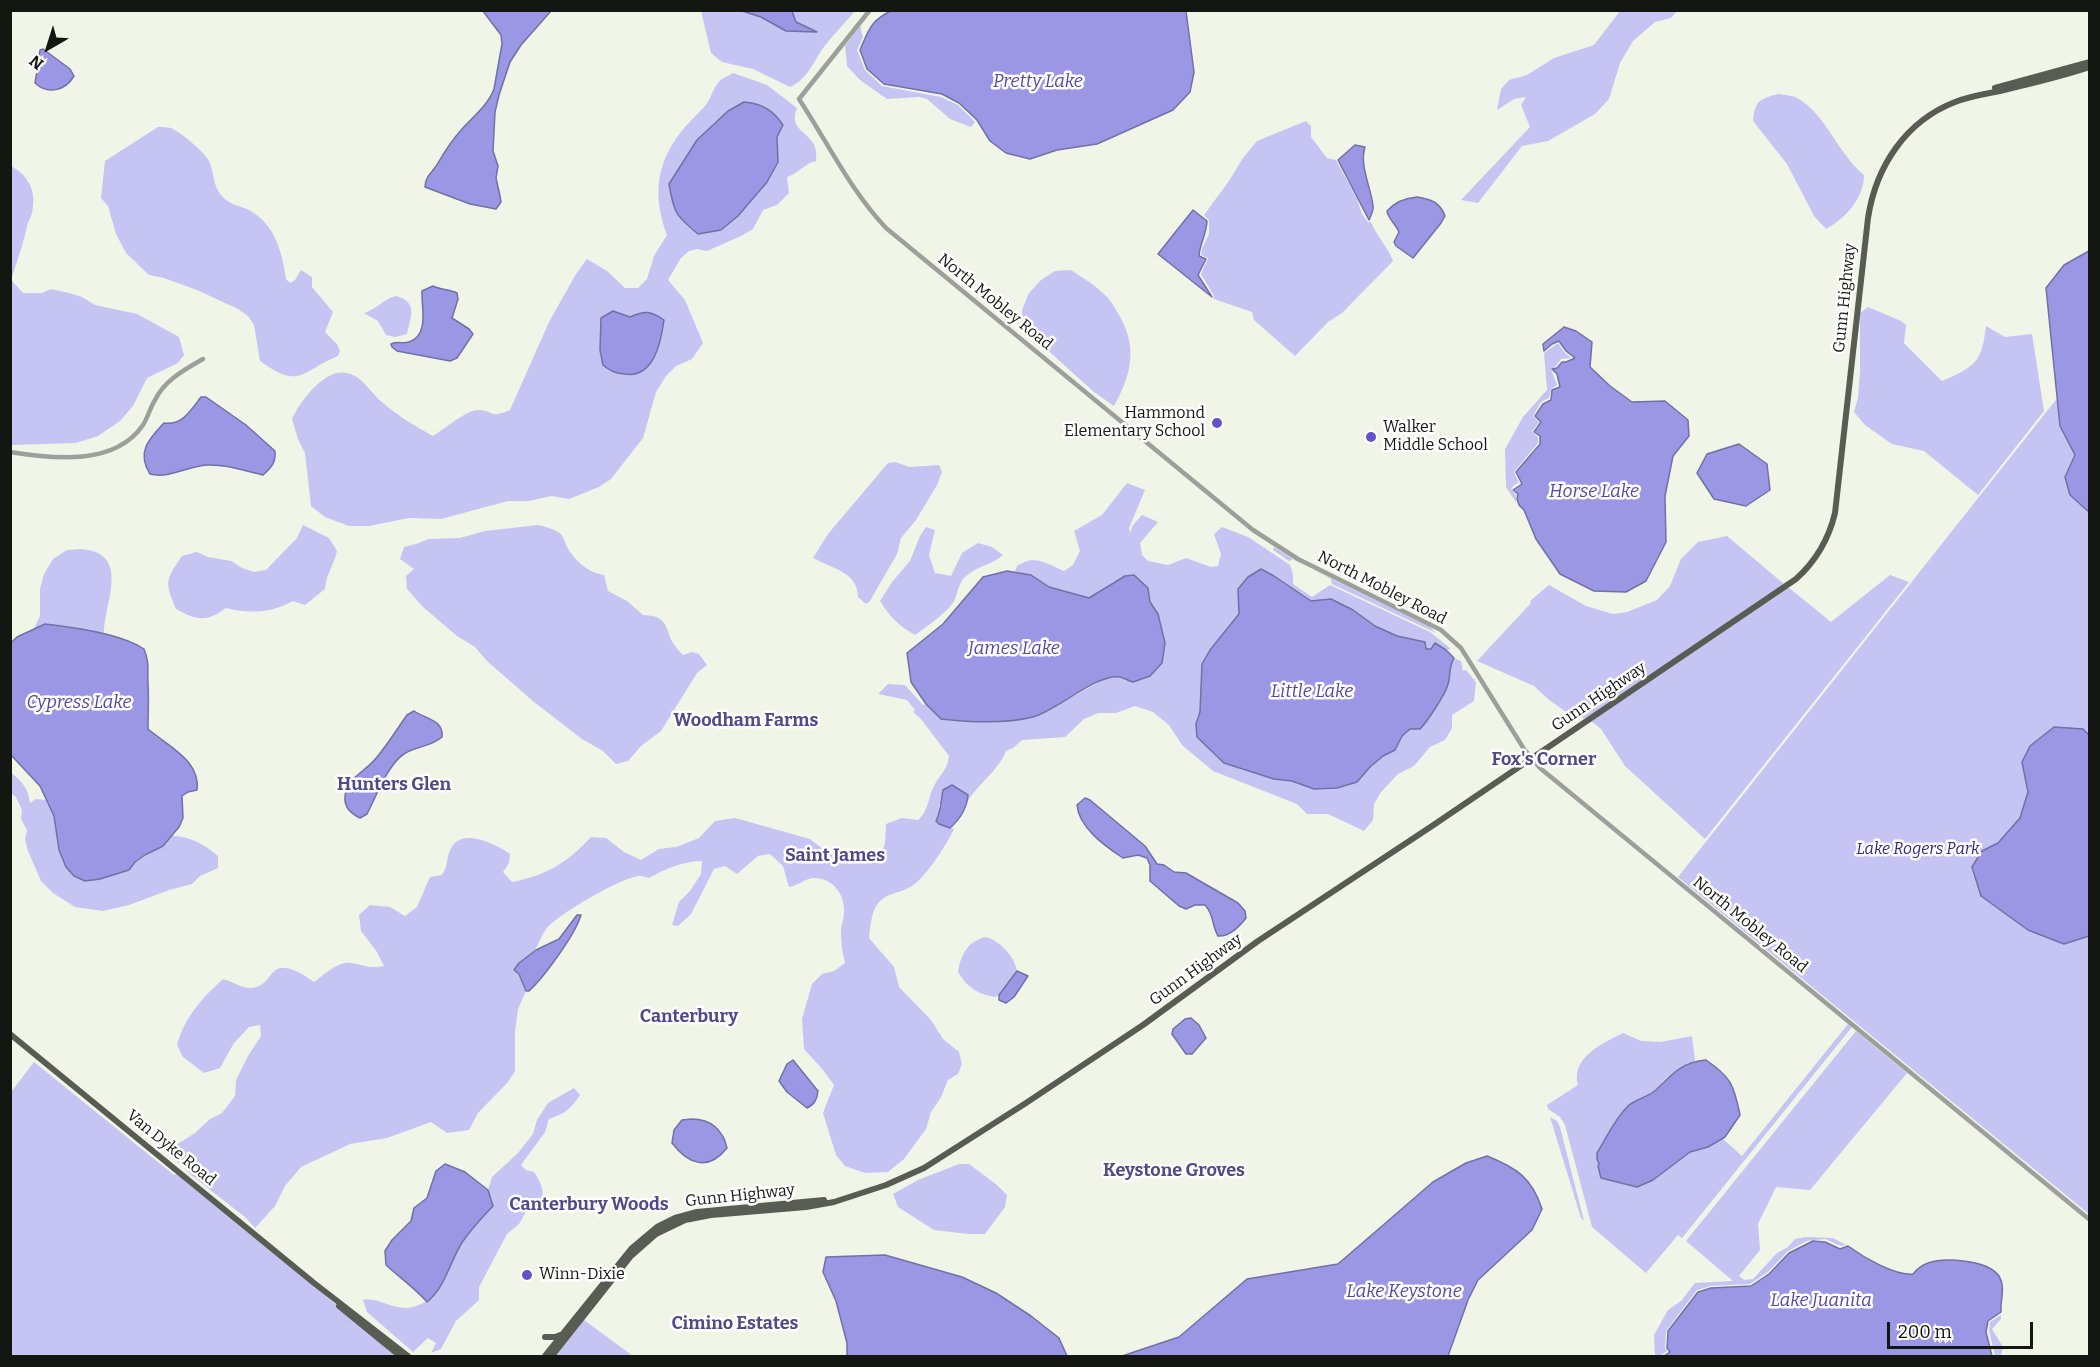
<!DOCTYPE html>
<style>
body{margin:0}
#map{position:relative;width:2100px;height:1367px;overflow:hidden;background:#f0f5e8;font-family:Bitter,serif}
canvas{display:block}
.frame{position:absolute;inset:0;border:12px solid #141612;pointer-events:none}
.north{position:absolute;left:18px;top:18px;width:60px;height:60px;-webkit-text-stroke:4px #fff;paint-order:stroke;rotate:219deg;font-size:16px;font-weight:700;line-height:24px;text-align:center;color:#141612}
.north::after{content:'';display:block;margin:auto;width:21px;height:27px;background:#141612;clip-path:polygon(50% 0,100% 100%,50% 72%,0 100%)}
.scale{position:absolute;left:1887px;top:1322px;width:146px;height:27px;box-sizing:border-box;border:3px solid #141612;border-top:0;padding-left:8px;font-size:18px;line-height:21px;white-space:nowrap;color:#141612;-webkit-text-stroke:4px #fff;paint-order:stroke}
</style>
<div id="map">
<canvas width="2100" height="1367"></canvas>
<div class="frame"></div>
<div class="north">N</div>
<div class="scale">200 m</div>
</div>
<script>
const c = document.querySelector('canvas').getContext('2d');
c.lineJoin = 'round';
function paint(path, color) { c.fillStyle = color; c.fill(path, 'evenodd'); }
function stroke(path, color, width, dash) { c.strokeStyle = color; c.lineWidth = width; c.lineCap = dash ? 'butt' : 'round'; c.setLineDash(dash || []); c.stroke(path); }
function drawText(font, color, halo, rows, align = 'center') {
  c.font = font + ' Bitter,serif'; c.lineWidth = 5; c.setLineDash([]); c.textBaseline = 'middle'; c.strokeStyle = halo; c.fillStyle = color; for (const [text, x, y, turn = 0] of rows) {
    c.save(); c.translate(x, y); c.rotate((+turn || 0) * Math.PI / 180); c.textAlign = isNaN(turn) ? turn : align; if (halo) c.strokeText(text, 0, 0); c.fillText(text, 0, 0); c.restore();
  }
}
paint(new Path2D(`
 M 701,11 L 742,11 L 761,17 L 786,31 L 796,22 L 792,11 L 855,11 C 844,24 831,37 821,51 C 812,65 806,80 790,87 L 753,69 L 722,62 L 711,53 Z
 M 1620,11 L 1677,11 L 1671,18 L 1655,22 L 1633,41 L 1620,63 L 1609,99 L 1595,114 L 1548,141 L 1522,146 L 1478,203 L 1461,200 L 1530,127 L 1521,105 L 1526,97 L 1514,99 L 1497,110 L 1501,89 L 1509,80 L 1527,75 L 1554,58 L 1594,45 Z
 M 860,26 L 863,37 L 857,50 L 865,70 L 882,86 L 941,97 L 958,105 L 975,122 L 971,127 L 950,119 L 927,99 L 919,97 L 887,99 L 860,80 L 847,66 L 845,46 Z
 M 733,73 L 767,85 L 797,108 C 786,135 821,131 816,161 C 805,163 799,173 787,177 L 789,193 L 777,205 L 763,210 L 753,229 L 741,236 L 707,251 L 697,249 L 689,251 L 681,258 L 668,280 L 685,300 L 703,343 L 692,359 L 676,366 L 666,376 L 656,392 L 643,438 L 611,479 L 599,487 L 569,499 L 551,496 L 529,501 L 508,501 L 441,519 L 409,518 L 369,526 L 349,526 L 325,517 L 311,506 L 305,453 L 298,439 L 292,419 C 300,401 328,362 353,375 C 364,380 373,395 383,403 C 398,416 415,426 433,436 C 443,430 468,409 478,410 C 496,411 488,419 510,410 L 549,322 L 576,274 L 587,259 L 607,271 L 625,288 L 638,288 L 647,279 L 654,256 L 667,235 C 652,195 656,161 685,127 C 691,120 698,114 704,107 C 711,100 712,90 718,83 C 721,78 729,76 733,73 Z
 M 1778,94 C 1784,95 1792,95 1797,98 C 1826,114 1838,154 1864,175 C 1864,198 1845,219 1826,229 L 1814,216 L 1787,164 L 1753,121 C 1755,101 1759,99 1778,94 Z
 M 1306,121 L 1311,126 L 1311,137 L 1327,158 L 1336,160 L 1357,199 L 1362,214 L 1368,222 L 1371,222 C 1377,237 1388,247 1393,261 L 1342,313 L 1328,322 L 1295,356 L 1254,320 L 1252,312 L 1214,299 L 1214,296 L 1201,274 L 1208,258 L 1201,255 L 1202,248 L 1209,234 L 1209,220 L 1204,215 L 1229,181 L 1243,158 L 1257,141 Z
 M 158,127 C 162,127 167,127 171,128 C 181,133 204,151 209,161 C 214,172 213,186 221,195 C 229,205 238,205 249,210 C 275,224 282,252 286,279 L 290,283 L 295,280 L 301,270 L 312,277 L 312,287 L 333,312 L 325,332 L 337,344 L 340,351 L 338,356 C 302,370 301,391 260,361 L 254,325 L 248,316 L 238,309 L 197,290 L 164,278 L 149,275 L 126,253 L 116,234 L 108,206 L 101,198 L 105,161 Z
 M 11,166 C 29,176 37,192 32,213 C 31,218 28,221 27,226 C 23,245 17,261 11,280 L 23,293 L 42,293 L 51,289 L 69,293 L 82,297 L 95,305 L 137,314 L 179,337 L 184,355 L 178,363 L 147,378 L 133,406 L 120,421 L 98,436 L 76,443 L 11,445 Z
 M 1071,270 C 1083,278 1095,285 1105,295 C 1110,299 1113,305 1116,310 C 1138,344 1133,372 1114,406 L 1094,392 L 1023,328 L 1022,310 L 1029,293 L 1041,280 L 1055,271 Z
 M 396,296 C 418,302 411,316 407,334 L 395,337 L 386,335 L 378,321 L 364,313 C 376,310 383,299 396,296 Z
 M 1868,307 L 1901,321 L 1906,325 L 1904,343 L 1942,381 C 1974,367 1982,363 1986,326 L 2005,337 L 2032,334 L 2044,411 L 1978,495 L 1924,451 L 1892,444 L 1865,425 L 1854,412 L 1858,398 L 1860,372 L 1860,313 Z
 M 1558,343 L 1564,352 L 1571,358 L 1561,359 L 1556,366 L 1551,369 L 1557,385 L 1551,389 L 1549,398 L 1541,402 L 1533,416 L 1539,422 L 1532,432 L 1538,437 L 1538,443 L 1514,472 L 1519,483 L 1514,485 L 1511,489 L 1516,495 L 1516,502 L 1506,487 L 1505,449 L 1523,417 L 1547,390 L 1544,353 Z
 M 2089,358 L 2089,1214 L 1678,877 Z
 M 895,462 L 910,467 L 939,465 L 942,472 L 937,485 L 916,520 L 901,538 L 897,554 L 882,580 L 870,601 L 866,604 L 858,597 C 858,572 831,568 813,558 L 828,534 L 888,463 Z
 M 1127,483 L 1145,490 L 1129,528 L 1130,533 L 1133,525 L 1142,515 L 1158,522 L 1140,543 L 1142,555 L 1148,561 L 1168,565 L 1186,558 L 1211,567 L 1218,566 L 1221,554 L 1214,534 L 1222,527 L 1248,537 L 1290,565 L 1293,574 L 1293,584 L 1312,597 L 1330,585 L 1430,632 L 1451,649 L 1446,650 L 1435,643 L 1431,649 L 1426,649 L 1424,642 L 1397,636 L 1375,626 L 1353,610 L 1331,599 L 1311,601 L 1274,576 L 1238,600 L 1239,614 L 1202,664 L 1200,712 L 1196,724 L 1224,763 L 1274,779 L 1292,781 L 1314,789 L 1357,782 L 1370,767 L 1383,756 L 1395,750 L 1401,736 L 1410,729 L 1426,722 L 1448,685 L 1449,668 L 1454,658 L 1461,661 L 1463,671 L 1466,670 L 1476,682 L 1474,701 L 1452,715 L 1452,728 L 1445,740 L 1430,747 L 1414,766 L 1398,774 L 1381,792 L 1374,804 L 1373,820 L 1364,831 L 1328,814 L 1307,814 L 1297,804 L 1213,771 L 1182,745 L 1169,725 L 1153,712 L 1135,706 L 1116,713 L 1098,713 L 1084,719 L 1065,737 L 1022,740 L 1013,748 L 1006,751 C 998,771 978,784 967,802 L 968,795 L 952,785 L 939,805 L 939,824 L 954,829 C 945,847 931,869 916,883 C 910,888 902,891 895,893 C 871,900 872,917 869,938 L 894,967 L 899,987 L 931,1020 L 943,1039 L 959,1052 L 962,1064 L 958,1074 L 948,1080 L 941,1097 L 931,1112 L 926,1129 L 904,1159 L 888,1172 L 865,1173 L 845,1166 L 836,1155 L 823,1113 L 834,1085 L 823,1070 L 804,1049 L 802,1019 L 812,984 L 822,974 L 834,971 L 845,963 C 842,952 841,942 841,931 C 841,925 844,919 844,913 C 845,895 834,879 815,878 C 804,878 801,885 789,887 L 783,866 L 770,854 L 758,856 L 737,874 L 725,866 L 714,869 L 691,914 L 678,926 L 672,925 L 679,902 L 690,891 L 701,874 L 702,861 C 683,861 665,869 649,878 C 647,877 642,876 640,876 C 623,876 559,914 547,928 C 542,934 540,941 536,948 C 533,954 525,959 519,963 L 519,974 L 526,991 L 518,1009 L 515,1032 L 515,1071 L 508,1082 L 478,1113 L 469,1130 L 447,1133 L 431,1122 L 387,1138 L 350,1144 L 301,1167 L 285,1186 L 275,1206 L 255,1228 L 245,1217 L 191,1175 C 179,1160 162,1152 151,1136 L 156,1133 L 167,1137 L 176,1145 L 195,1133 L 210,1119 L 222,1113 L 235,1096 L 236,1080 L 248,1056 L 261,1036 L 260,1025 L 249,1027 L 234,1043 L 220,1068 L 204,1073 L 183,1057 L 177,1045 C 184,1018 203,997 223,979 C 231,981 242,988 250,988 C 278,988 264,947 314,982 C 324,975 338,961 351,963 C 365,965 368,969 384,966 L 377,952 L 361,931 L 359,915 L 370,905 L 390,907 L 405,916 L 417,907 L 430,877 L 442,875 C 448,866 446,861 449,853 C 458,825 494,843 510,854 L 509,863 L 503,872 L 512,882 C 547,875 567,863 591,837 L 606,838 L 624,852 L 641,860 L 659,849 L 676,847 L 699,838 L 715,821 L 735,818 L 810,839 L 828,853 L 852,862 L 867,860 L 881,855 L 885,843 L 886,824 L 902,818 L 918,820 C 929,811 928,797 934,786 C 939,775 948,770 949,756 L 921,719 L 913,712 L 915,710 L 907,700 L 878,694 L 888,684 L 905,685 L 923,705 L 926,704 L 941,719 L 1011,721 L 1048,711 L 1102,680 L 1119,676 L 1133,682 L 1158,614 L 1150,602 L 1148,588 L 1115,581 L 1089,598 L 1049,587 L 1031,575 L 1015,572 L 1017,566 C 1035,554 1045,563 1064,571 L 1073,565 L 1080,551 L 1074,531 L 1102,515 Z
 M 303,525 L 329,538 L 337,551 C 334,565 326,574 325,589 L 305,605 L 293,601 C 272,613 249,614 226,608 C 206,623 196,620 176,609 C 164,580 166,580 182,556 L 197,552 L 208,557 L 231,561 L 242,568 L 254,572 L 266,570 L 297,538 Z
 M 538,525 C 546,527 555,529 561,534 C 564,538 565,543 567,547 C 575,561 589,573 604,575 L 608,591 L 627,601 L 643,615 C 660,616 664,619 669,634 C 671,642 677,649 683,655 L 692,652 L 699,654 L 707,665 L 697,673 L 661,731 L 641,746 L 628,761 L 616,764 L 603,751 L 582,739 L 534,702 L 487,661 L 475,647 L 457,636 L 423,607 L 407,589 L 406,576 L 414,569 L 400,559 L 404,547 L 416,544 L 429,539 L 460,538 L 485,531 Z
 M 926,527 L 935,530 L 929,555 L 935,573 L 951,576 L 962,553 L 978,543 L 992,547 L 1003,555 C 992,565 977,566 966,576 C 958,583 958,593 954,601 C 947,613 926,627 915,635 C 899,626 890,617 880,601 L 892,582 L 910,561 L 920,536 Z
 M 1727,536 L 1784,584 L 1586,719 L 1566,712 L 1548,699 L 1534,686 L 1477,661 L 1531,603 L 1530,601 L 1549,585 L 1586,606 L 1613,614 L 1627,612 L 1657,600 L 1670,586 L 1681,559 L 1698,542 Z
 M 1274,547 L 1296,561 L 1430,627 L 1436,633 L 1332,584 L 1331,579 L 1293,559 L 1289,561 L 1273,550 Z
 M 81,549 C 133,553 103,605 104,635 C 81,630 56,620 34,629 L 40,616 L 40,589 L 44,574 L 53,559 L 67,550 Z
 M 1890,575 L 1909,582 L 1705,839 L 1625,766 L 1601,729 L 1591,721 L 1788,587 L 1831,622 Z
 M 10,772 C 22,781 28,788 30,803 L 36,799 L 46,800 L 54,816 L 66,867 L 74,876 L 85,881 L 100,879 L 129,870 L 135,862 L 163,846 L 171,836 C 190,836 204,844 218,856 L 218,868 L 200,876 L 192,884 L 169,890 L 129,905 L 103,911 L 75,907 L 53,893 L 41,881 L 28,851 L 25,839 L 27,830 L 21,819 L 22,810 L 16,797 L 11,793 Z
 M 986,937 C 1000,941 1015,957 1017,971 L 1007,987 L 996,997 C 978,995 967,987 958,972 C 961,954 968,941 986,937 Z
 M 1848,1024 L 1852,1027 L 1682,1238 L 1678,1235 L 1646,1273 L 1592,1227 L 1565,1125 L 1560,1117 L 1548,1109 L 1547,1105 L 1578,1085 C 1570,1058 1603,1043 1623,1033 L 1641,1041 L 1661,1042 L 1692,1036 L 1695,1061 C 1682,1064 1673,1073 1663,1081 C 1660,1084 1658,1089 1654,1092 C 1649,1095 1642,1096 1637,1100 C 1617,1113 1609,1133 1597,1153 L 1653,1180 L 1690,1152 L 1708,1147 L 1722,1138 L 1742,1156 Z
 M 1856,1031 L 1907,1073 L 1810,1190 L 1776,1187 L 1758,1224 L 1760,1250 L 1739,1276 L 1744,1280 L 1753,1279 L 1777,1253 L 1788,1247 L 1795,1239 L 1805,1237 L 1833,1238 L 1846,1245 L 1841,1246 L 1825,1239 L 1807,1241 L 1788,1251 L 1768,1272 L 1750,1284 L 1711,1286 L 1697,1290 L 1666,1331 L 1665,1348 L 1667,1351 L 1660,1356 L 1655,1356 L 1654,1335 L 1668,1310 L 1681,1301 L 1695,1283 L 1733,1281 L 1686,1241 Z
 M 34,1062 L 174,1175 L 177,1174 L 313,1285 L 395,1356 L 11,1356 L 11,1092 Z
 M 574,1088 L 580,1095 C 571,1109 564,1114 549,1119 L 545,1132 L 521,1165 L 526,1170 L 534,1172 C 542,1185 546,1192 539,1206 L 527,1210 L 519,1224 L 507,1234 L 498,1251 L 479,1287 L 479,1300 L 456,1321 L 441,1349 L 431,1353 L 436,1343 L 428,1338 L 413,1352 L 367,1312 L 363,1300 C 380,1297 394,1312 413,1307 C 444,1299 446,1270 460,1246 C 469,1231 481,1219 493,1206 L 488,1190 L 492,1177 L 518,1153 L 533,1134 L 537,1120 L 548,1103 Z
 M 1550,1117 L 1557,1121 L 1560,1127 L 1584,1221 L 1581,1218 Z
 M 959,1164 L 969,1164 L 997,1185 L 1007,1195 L 1005,1207 L 985,1234 L 968,1234 L 934,1230 L 898,1207 L 893,1194 L 918,1180 Z
 M 2001,1315 L 2001,1319 L 1992,1329 L 2003,1347 L 2001,1356 L 1995,1356 L 1989,1331 L 1990,1322 Z
 M 584,1320 L 633,1356 L 556,1356 Z`), '#c5c4f3');
const water = new Path2D(`
 M 893,10 L 1186,11 L 1194,72 L 1190,92 L 1173,110 L 1097,144 L 1057,150 L 1030,159 L 1006,153 L 990,141 L 977,120 L 959,103 L 942,94 L 884,84 L 867,69 L 860,50 C 869,29 871,20 893,10 Z
 M 483,11 L 551,11 L 521,45 L 510,62 L 499,95 L 495,112 L 493,151 L 498,166 L 496,178 L 500,196 L 501,202 L 496,209 L 470,204 L 425,187 C 425,176 433,172 438,163 C 445,151 453,139 462,129 C 474,116 488,105 494,89 L 502,44 L 501,35 Z
 M 742,11 L 792,11 L 796,22 L 817,32 L 786,31 L 761,17 Z
 M 43,49 L 70,69 L 74,76 C 65,91 48,95 35,83 L 40,50 Z
 M 744,102 C 761,103 774,111 783,125 L 777,137 L 778,162 L 767,182 L 738,216 L 721,230 L 698,234 C 675,215 674,213 669,184 L 697,140 L 728,111 Z
 M 1355,145 L 1365,147 C 1359,165 1371,187 1373,206 C 1374,210 1371,215 1369,220 L 1338,160 Z
 M 1417,197 C 1430,199 1440,202 1445,216 L 1441,223 L 1413,258 L 1396,246 L 1394,242 L 1399,232 C 1396,224 1388,219 1387,211 C 1395,202 1404,198 1417,197 Z
 M 1193,210 L 1207,221 C 1206,237 1200,242 1199,256 L 1206,259 L 1198,275 L 1212,297 L 1158,254 Z
 M 2089,251 L 2089,512 L 2070,495 L 2065,477 L 2075,455 L 2060,426 L 2046,288 L 2064,265 Z
 M 433,286 C 441,290 449,289 457,293 L 458,299 L 452,318 L 469,329 L 473,334 L 457,358 L 450,361 L 397,351 L 392,347 L 391,344 C 397,341 403,344 409,342 C 430,335 421,306 422,291 Z
 M 613,311 L 630,317 C 645,310 651,311 664,320 C 661,342 654,379 624,374 C 615,373 610,371 603,365 L 600,350 L 601,318 Z
 M 1564,327 L 1576,331 L 1592,342 L 1590,367 L 1610,386 L 1632,402 L 1665,401 L 1688,420 L 1689,436 L 1673,456 L 1665,496 L 1666,542 L 1646,581 L 1626,592 L 1594,591 L 1560,574 L 1536,539 L 1524,510 L 1519,505 L 1517,499 L 1518,494 L 1513,490 L 1522,484 L 1516,472 L 1540,444 L 1540,436 L 1534,432 L 1541,422 L 1535,416 L 1543,404 L 1551,400 L 1552,390 L 1560,387 L 1557,374 L 1552,369 L 1557,368 L 1562,362 L 1566,362 L 1575,358 L 1566,351 L 1559,341 L 1552,344 L 1544,351 L 1543,344 Z
 M 201,397 L 206,397 L 246,425 L 275,451 C 276,462 272,467 263,475 C 244,471 227,464 207,465 C 188,466 169,479 150,474 C 136,452 149,439 164,423 C 182,426 191,410 201,397 Z
 M 1739,444 L 1767,464 L 1770,490 L 1746,506 L 1714,499 L 1697,473 L 1707,454 Z
 M 1261,569 L 1274,576 L 1311,601 L 1331,599 L 1353,610 L 1375,626 L 1397,636 L 1425,642 L 1426,649 L 1431,649 L 1435,643 L 1446,650 L 1454,658 C 1447,671 1452,676 1447,687 C 1444,696 1427,722 1420,729 L 1410,729 L 1402,736 L 1395,750 L 1383,756 L 1370,767 L 1357,782 L 1337,788 L 1314,789 L 1292,781 L 1274,779 L 1224,763 L 1197,737 L 1196,724 L 1200,712 L 1202,664 L 1210,650 L 1239,614 L 1238,589 L 1248,577 Z
 M 1007,571 L 1031,575 L 1049,587 L 1089,598 L 1125,576 L 1134,575 L 1148,588 L 1150,602 L 1158,614 L 1165,643 L 1162,663 L 1150,676 L 1133,682 C 1129,681 1124,678 1120,677 C 1097,673 1058,710 1033,717 C 1006,724 968,722 941,719 L 926,704 L 911,682 L 907,653 L 943,624 L 983,577 Z
 M 45,624 C 72,627 122,634 144,649 C 150,664 147,669 148,683 C 149,699 148,713 148,729 C 168,746 201,761 197,790 L 188,792 L 182,796 L 183,818 L 179,827 L 163,846 L 145,855 L 135,862 L 129,870 L 100,879 L 85,881 L 74,876 L 66,867 L 59,850 L 54,816 L 40,786 L 11,755 L 11,643 L 17,637 Z
 M 414,711 C 426,719 444,720 442,737 C 431,747 416,746 404,754 C 388,764 376,797 367,814 L 360,818 C 350,813 344,807 345,796 C 347,777 367,771 377,757 C 388,744 397,729 407,715 Z
 M 2054,727 L 2083,729 L 2090,736 L 2089,936 L 2064,944 L 2028,930 L 1981,896 L 1972,867 L 1982,851 L 1998,843 L 2020,818 L 2028,792 L 2022,762 L 2030,746 Z
 M 952,785 L 968,795 C 967,808 960,819 950,828 L 939,824 L 936,821 C 941,812 941,800 943,790 Z
 M 1085,798 L 1090,800 L 1145,846 L 1157,864 L 1164,865 L 1174,872 L 1186,873 L 1238,903 L 1245,911 L 1246,918 C 1239,927 1229,937 1218,936 C 1211,924 1215,916 1205,905 L 1195,905 L 1186,909 L 1179,906 L 1150,881 L 1150,865 L 1147,858 L 1138,855 L 1123,858 C 1105,846 1079,828 1077,805 Z
 M 577,915 L 581,915 C 575,935 544,977 529,991 L 526,991 L 519,974 L 514,970 L 519,963 L 536,950 L 559,939 Z
 M 1017,971 L 1028,976 L 1014,997 L 1006,1003 L 999,1000 L 999,995 Z
 M 1191,1018 L 1199,1025 L 1206,1038 L 1192,1054 L 1186,1054 L 1172,1034 L 1173,1029 L 1185,1019 Z
 M 793,1060 L 818,1091 C 817,1099 815,1104 807,1108 L 787,1092 L 779,1081 L 787,1064 Z
 M 1706,1060 C 1731,1077 1734,1085 1740,1115 L 1725,1137 L 1708,1147 L 1690,1152 L 1653,1180 L 1637,1187 L 1601,1178 L 1598,1166 L 1599,1164 L 1597,1159 L 1597,1153 C 1607,1137 1614,1120 1628,1106 C 1636,1099 1648,1097 1656,1090 C 1672,1074 1682,1062 1706,1060 Z
 M 692,1119 C 711,1119 723,1130 727,1148 C 708,1172 688,1164 672,1143 L 674,1130 L 682,1120 Z
 M 1487,1156 C 1517,1168 1532,1178 1542,1209 L 1532,1230 L 1478,1280 L 1468,1300 L 1448,1356 L 1122,1356 L 1179,1337 L 1247,1279 L 1338,1264 L 1433,1182 L 1466,1163 Z
 M 445,1164 L 465,1172 L 488,1190 L 493,1206 C 481,1219 469,1231 460,1246 C 449,1265 445,1287 427,1302 C 415,1288 400,1278 386,1265 L 385,1251 L 392,1240 L 411,1221 L 414,1208 L 427,1198 L 436,1171 Z
 M 1813,1241 L 1825,1242 L 1840,1249 L 1848,1246 C 1863,1257 1895,1276 1913,1274 C 1918,1268 1922,1265 1928,1263 C 1944,1257 1988,1260 1999,1276 C 2006,1287 2000,1300 2001,1312 L 1988,1321 L 1986,1332 L 1992,1356 L 1664,1356 L 1670,1352 L 1667,1348 L 1668,1331 L 1698,1292 L 1711,1288 L 1751,1286 L 1769,1274 L 1789,1253 Z
 M 885,1255 L 962,1277 L 996,1293 L 1031,1316 L 1059,1338 L 1067,1356 L 847,1356 L 847,1343 L 836,1301 L 823,1272 L 826,1257 Z`);
paint(water, '#9b97e4');
stroke(water, '#7270a5', 1.5);
stroke(new Path2D(`
 M 870,10 L 799,99 C 828,143 850,190 886,228 L 1253,530 L 1298,559 L 1441,630 L 1461,648 L 1524,749 L 1540,768 L 2090,1220
 M 10,452 C 54,459 115,466 143,425 C 148,417 150,408 155,400 C 165,380 184,370 203,359`), '#9d9f9a', 4.5);
stroke(new Path2D(`
 M 1995,88 L 2090,62
 M 10,1034 L 314,1283 L 408,1356
 M 339,1306 L 400,1356
 M 545,1337 L 555,1337 L 563,1334
 M 545,1356 L 632,1248 L 657,1227 L 675,1218 L 697,1212 L 824,1200
 M 552,1356 L 631,1256 L 656,1234 L 685,1220 L 711,1215 L 806,1207 L 834,1202 L 886,1185 L 924,1168 L 1026,1103 L 1143,1025 L 1258,941 L 1432,826 L 1796,579 C 1816,561 1829,538 1835,513 L 1868,218 C 1876,166 1906,121 1955,102 C 1970,96 1985,94 2000,91 C 2030,84 2060,77 2090,67`), '#585c52', 6);
for (const [x, y, r, color] of [
 [1217,423,6,"#6552cb"],
 [1371,437,6,"#6552cb"],
 [527,1275,6,"#6552cb"]
]) { const dot = new Path2D(); dot.arc(x, y, r, 0, 2 * Math.PI); c.fillStyle = color; c.fill(dot); stroke(dot, '#fff', 2); }
drawText('16px', '#141612', '#fff', [
 ["Gunn Highway",1845,298,-84],
 ["North Mobley Road",995,302,39],
 ["North Mobley Road",1382,588,27],
 ["Gunn Highway",1599,697,-34],
 ["North Mobley Road",1750,925,39],
 ["Gunn Highway",1196,970,-36],
 ["Van Dyke Road",171,1148,39],
 ["Gunn Highway",740,1196,-6]
]);
drawText('16px', '#141612', '#fff', [
 ["Hammond",1205,414,"right"],
 ["Elementary School",1205,432,"right"],
 ["Walker",1383,428],
 ["Middle School",1383,446],
 ["Winn-Dixie",539,1275]
], 'left');
drawText('italic 16px', '#37267e', '#fff', [
 ["Lake Rogers Park",1918,850]
]);
drawText('italic 18px', '#5347a2', '#fff', [
 ["Pretty Lake",1038,82],
 ["Horse Lake",1594,492],
 ["James Lake",1014,649],
 ["Little Lake",1312,692],
 ["Cypress Lake",79,703],
 ["Lake Keystone",1404,1292],
 ["Lake Juanita",1821,1301]
]);
drawText('bold 18px', '#504a88', '#fff', [
 ["Woodham Farms",746,721],
 ["Fox's Corner",1544,760],
 ["Hunters Glen",394,785],
 ["Saint James",835,856],
 ["Canterbury",689,1017],
 ["Keystone Groves",1174,1171],
 ["Canterbury Woods",589,1205],
 ["Cimino Estates",735,1324]
]);
</script>
